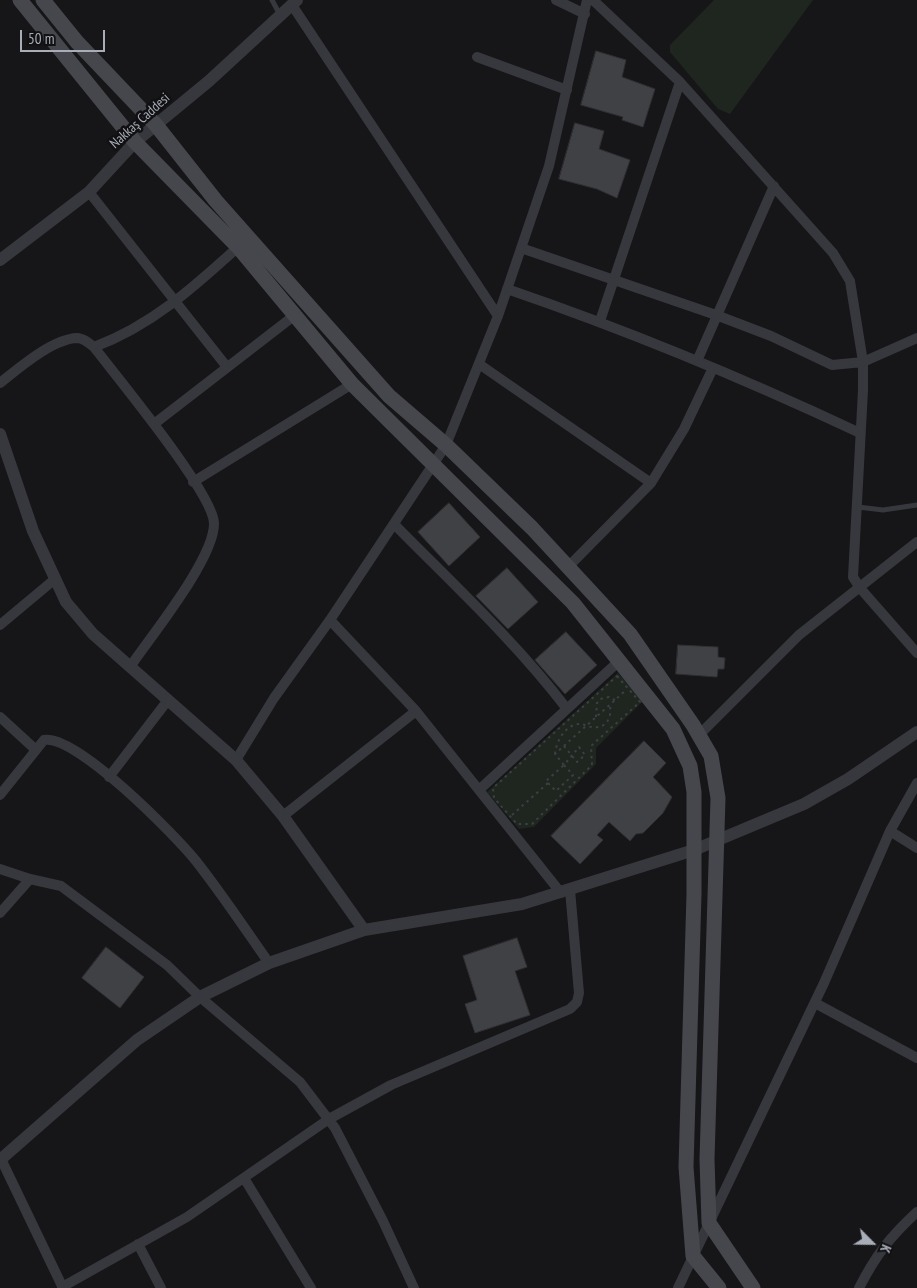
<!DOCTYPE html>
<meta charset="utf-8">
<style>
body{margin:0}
#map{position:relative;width:917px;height:1288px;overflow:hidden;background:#161618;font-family:"PT Sans Narrow",sans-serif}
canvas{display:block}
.north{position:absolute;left:847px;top:1218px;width:50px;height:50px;-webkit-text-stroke:4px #111113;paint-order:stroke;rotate:113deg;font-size:14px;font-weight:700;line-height:20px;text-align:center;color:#a8adb8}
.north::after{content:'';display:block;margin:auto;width:18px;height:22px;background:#a8adb8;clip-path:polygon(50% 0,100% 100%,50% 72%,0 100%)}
.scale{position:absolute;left:20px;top:30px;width:85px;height:22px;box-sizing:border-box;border:2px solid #a8adb8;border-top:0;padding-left:6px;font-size:15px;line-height:18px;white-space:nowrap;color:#a8adb8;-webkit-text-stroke:4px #111113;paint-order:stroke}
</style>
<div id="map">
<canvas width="917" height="1288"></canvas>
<div class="north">K</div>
<div class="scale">50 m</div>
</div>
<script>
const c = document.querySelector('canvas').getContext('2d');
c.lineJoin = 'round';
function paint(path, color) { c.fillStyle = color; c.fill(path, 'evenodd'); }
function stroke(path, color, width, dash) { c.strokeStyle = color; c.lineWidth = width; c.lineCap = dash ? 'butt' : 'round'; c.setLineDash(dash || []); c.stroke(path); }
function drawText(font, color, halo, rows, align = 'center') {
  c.font = font + ' "PT Sans Narrow",sans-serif'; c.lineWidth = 5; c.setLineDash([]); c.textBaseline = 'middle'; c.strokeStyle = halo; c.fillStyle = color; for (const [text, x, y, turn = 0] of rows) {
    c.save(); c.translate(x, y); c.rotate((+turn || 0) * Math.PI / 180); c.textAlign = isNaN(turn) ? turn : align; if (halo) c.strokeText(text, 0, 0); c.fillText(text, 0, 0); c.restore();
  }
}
paint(new Path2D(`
 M 714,0 L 813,0 L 730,114 L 718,109 L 670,52 L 670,45 Z
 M 618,673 L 643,701 L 596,748 L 596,764 L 534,827 L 519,829 L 487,792 Z`), '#1e261f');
const building = new Path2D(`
 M 596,51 L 626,60 L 622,77 L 655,89 L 643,127 L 622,120 L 623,117 L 581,105 Z
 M 575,123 L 604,131 L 599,149 L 630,160 L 617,198 L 597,189 L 559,179 Z
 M 449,503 L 480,537 L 449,566 L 418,532 Z
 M 507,568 L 538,602 L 508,629 L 476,596 Z
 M 566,632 L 597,665 L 565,694 L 535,660 Z
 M 678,645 L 718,647 L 718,657 L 725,658 L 724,669 L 718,669 L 717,677 L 676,674 Z
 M 644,741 L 666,763 L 653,777 L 672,797 L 663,813 L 643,833 L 636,834 L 630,841 L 609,822 L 597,835 L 603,840 L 580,864 L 551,836 Z
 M 517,938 L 527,967 L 515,971 L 530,1015 L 475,1033 L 465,1004 L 477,1000 L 463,956 Z
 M 106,947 L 144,977 L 120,1008 L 82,978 Z`);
paint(building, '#404145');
stroke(building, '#303034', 1);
stroke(new Path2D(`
 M 617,676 L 640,702 L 591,746 L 592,765 L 532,824 L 517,824 L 494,798 L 493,788 Z
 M 596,717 L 597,703 L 600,699 L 609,697 L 615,700
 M 564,746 L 577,762 L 585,755 L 579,747 L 564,765 L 555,754 C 578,733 602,712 626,690
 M 555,754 C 556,742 565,724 580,724 C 584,724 588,727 592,727 C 606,729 612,718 610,706
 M 564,765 L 573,775 L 556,791 L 546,781 Z
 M 512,815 L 548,783`), '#3d3f44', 2, [2.5, 4]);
stroke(new Path2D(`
 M 272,0 L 280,15
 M 858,507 L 883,510 L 917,505`), '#37383d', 5);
stroke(new Path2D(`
 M 556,0 L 585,14
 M 593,0 L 680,82 L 833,253 L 850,281 L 863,362 L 863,390 L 853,577 L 860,588 L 917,653
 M 292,5 L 498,316
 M 477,57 L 567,90
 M 89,192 L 227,367
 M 521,248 L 716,315 L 771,336 L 832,365 L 863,362 L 917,338
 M 507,289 C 627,330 745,379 860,433
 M 600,321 L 680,82
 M 94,347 C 151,326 194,287 238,247
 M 697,361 L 774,186
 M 479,364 L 651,483
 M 0,383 C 19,368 52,339 77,338 C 83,338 89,343 94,347 C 116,376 213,493 214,523 C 215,558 151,636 130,667
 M 154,424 L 295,315
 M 193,482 L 352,384
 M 394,524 C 453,584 516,642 567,709
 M 568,567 L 651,483 L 684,429 L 713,368
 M 330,620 L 416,711 L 561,893
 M 0,625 L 55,579
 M 0,717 L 36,750
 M 699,735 L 799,635 L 917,542
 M 236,760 L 274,698 L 330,620 L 446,445 L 498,316 L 549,166 L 587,0
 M 109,777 L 168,700
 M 479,790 L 618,662
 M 0,795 L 44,740 C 76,734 175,835 196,861 C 222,894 245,929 269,963
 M 283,816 L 416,711
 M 890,831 L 917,848
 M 0,869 L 30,879 L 61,886 L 167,965 L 200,997 L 300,1082 L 335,1128 L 383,1221 L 414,1288
 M 0,913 L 30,879
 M 815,1003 L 917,1058
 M 1,1159 L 63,1288
 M 244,1178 L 311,1288
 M 138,1244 L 161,1288
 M 62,1287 L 187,1217 L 329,1119 L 391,1085 L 570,1009 L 577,1002 L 579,993 L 570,890
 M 678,1288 L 824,983 L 890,831 L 917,783
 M 859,1288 C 876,1255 889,1238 917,1212`), '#37383d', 10);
stroke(new Path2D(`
 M 0,260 L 89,192 L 135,142 L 209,81 L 297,0
 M 0,434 L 33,531 L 66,602 L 93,634 L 236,760 L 283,816 L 364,930
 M 0,1160 L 137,1040 L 200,997 L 269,963 L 364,930 L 522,904 L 694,850 L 804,804 L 848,779 L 917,732`), '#37383d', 12);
stroke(new Path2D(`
 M 20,0 L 135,142 L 238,247 L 352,384 L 573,603 L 673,729 L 690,766 L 694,792 L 694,894 L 686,1167 L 693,1256 L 719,1288
 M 43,0 L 77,42 L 156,125 L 216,201 L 389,396 L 446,445 L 532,528 L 630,634 L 693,725 L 711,756 L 718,798 L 707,1159 L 709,1223 L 753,1288`), '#45474d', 15);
drawText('14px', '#a8adb8', '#111113', [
 ["Nakkaş Caddesi",140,121,-42]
]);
</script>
